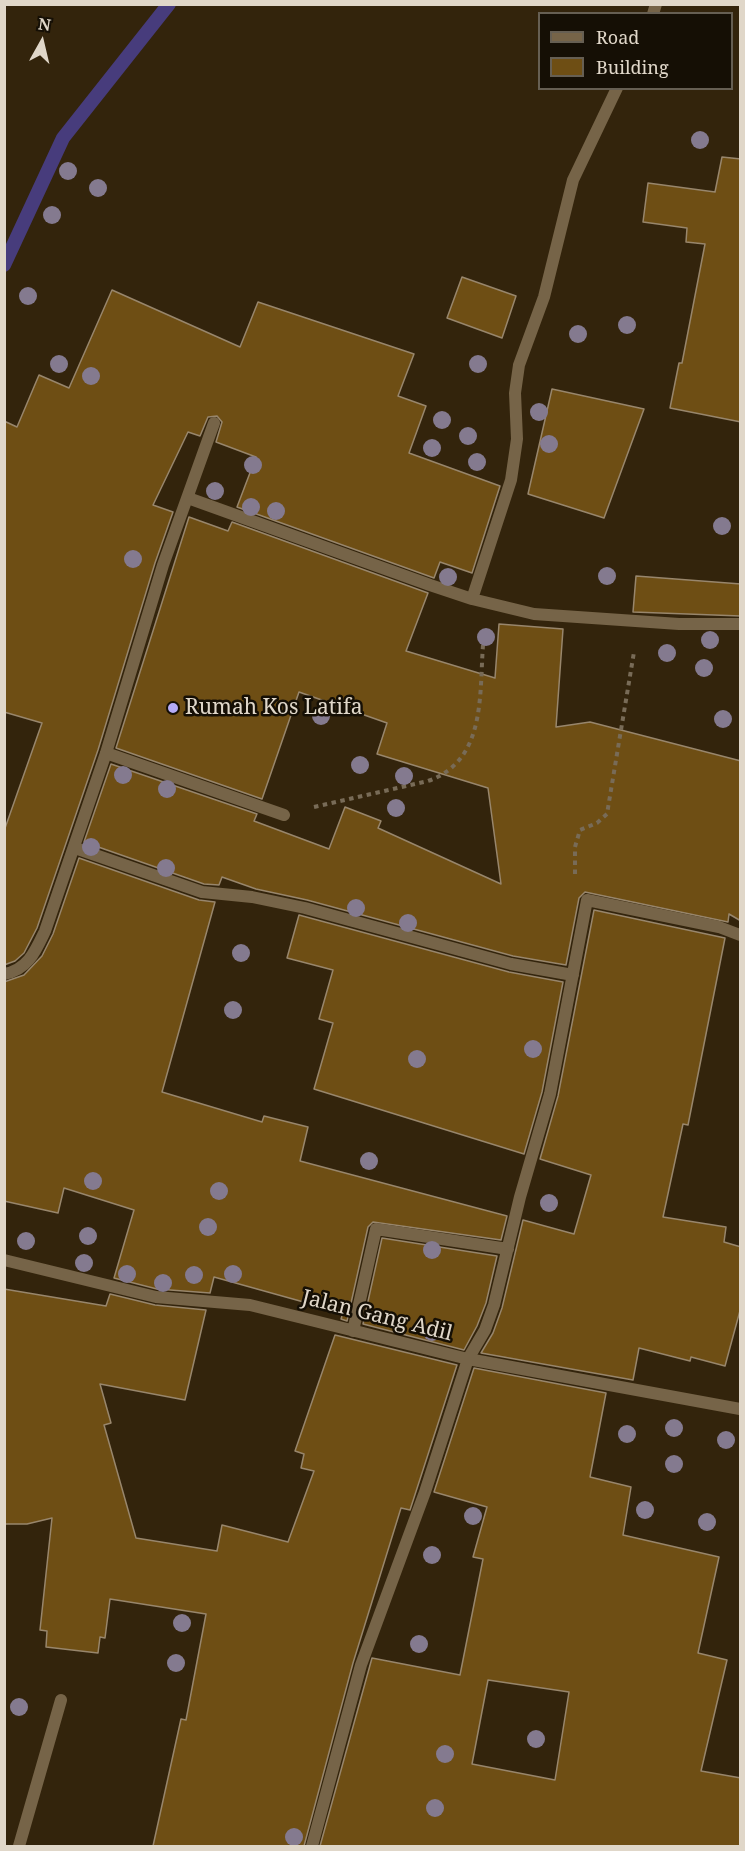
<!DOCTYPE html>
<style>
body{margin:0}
#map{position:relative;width:745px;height:1851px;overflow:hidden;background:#33240c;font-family:"Noto Serif",serif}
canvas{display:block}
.frame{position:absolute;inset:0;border:6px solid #e0d7c9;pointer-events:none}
.legend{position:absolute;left:538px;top:12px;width:195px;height:78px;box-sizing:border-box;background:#150f05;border:2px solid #665f53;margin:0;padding:8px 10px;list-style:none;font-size:18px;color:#e0d7c9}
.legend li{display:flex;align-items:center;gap:12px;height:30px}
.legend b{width:30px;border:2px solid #665f53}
.north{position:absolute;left:12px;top:12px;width:60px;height:60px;-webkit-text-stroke:4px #150f05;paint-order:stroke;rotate:8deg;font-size:16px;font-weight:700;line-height:24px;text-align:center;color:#e0d7c9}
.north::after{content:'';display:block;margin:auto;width:21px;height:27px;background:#e0d7c9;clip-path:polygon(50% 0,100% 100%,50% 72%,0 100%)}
</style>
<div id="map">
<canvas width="745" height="1851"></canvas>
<div class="frame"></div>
<ul class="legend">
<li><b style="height:8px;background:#766448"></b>Road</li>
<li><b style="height:16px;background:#6e4e14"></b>Building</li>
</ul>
<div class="north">N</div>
</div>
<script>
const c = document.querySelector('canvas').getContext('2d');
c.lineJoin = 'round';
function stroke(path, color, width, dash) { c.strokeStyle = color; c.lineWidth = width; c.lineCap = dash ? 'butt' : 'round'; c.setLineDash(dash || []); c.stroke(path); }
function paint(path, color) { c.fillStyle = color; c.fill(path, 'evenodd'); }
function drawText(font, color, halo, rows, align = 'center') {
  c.font = font + ' "Noto Serif",serif'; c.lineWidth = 5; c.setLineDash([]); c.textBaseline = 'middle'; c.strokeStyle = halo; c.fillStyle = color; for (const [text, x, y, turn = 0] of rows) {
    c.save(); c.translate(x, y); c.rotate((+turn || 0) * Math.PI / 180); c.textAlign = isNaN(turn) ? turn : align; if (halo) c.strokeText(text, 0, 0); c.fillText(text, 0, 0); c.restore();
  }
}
stroke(new Path2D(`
 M 4,265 L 63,138 L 169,4`), '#473c7c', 14);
const building = new Path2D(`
 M 722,157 L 741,159 L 741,422 L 670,408 L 679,363 L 682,363 L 705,244 L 686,242 L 687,228 L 643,222 L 648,183 L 715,192 Z
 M 462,277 L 516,296 L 502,338 L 447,318 Z
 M 112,290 L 240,347 L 258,302 L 414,354 L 398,396 L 426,406 L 409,453 L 500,486 L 472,573 L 440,562 L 434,578 L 237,507 L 256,457 L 216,442 L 222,422 L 217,416 L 208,417 L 200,436 L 188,432 L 153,505 L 173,512 L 155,563 L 98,750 L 37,928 L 24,953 L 15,961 L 4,965 L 4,831 L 42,723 L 4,712 L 4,421 L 17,427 L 39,375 L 69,388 Z
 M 552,389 L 644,409 L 604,518 L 528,494 Z
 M 189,517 L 228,531 L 232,522 L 428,593 L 406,651 L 495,678 L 499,624 L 563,629 L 556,727 L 590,722 L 741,761 L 741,921 L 729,914 L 728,922 L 585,892 L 579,898 L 566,965 L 513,956 L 307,900 L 256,889 L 222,877 L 219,885 L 204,884 L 84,842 L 111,764 L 257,814 L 254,821 L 329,849 L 345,807 L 381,821 L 378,828 L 501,884 L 488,788 L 377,754 L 387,723 L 299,692 L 262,799 L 116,748 Z
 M 636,576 L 741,584 L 741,616 L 633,612 Z
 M 79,858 L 199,900 L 215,902 L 162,1092 L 262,1122 L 264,1116 L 308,1127 L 300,1161 L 507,1216 L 501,1240 L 373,1222 L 368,1227 L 347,1321 L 341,1319 L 343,1313 L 214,1277 L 210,1293 L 157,1289 L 114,1278 L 134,1210 L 64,1188 L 58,1213 L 4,1201 L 4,982 L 24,975 L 42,956 L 53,934 Z
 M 594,910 L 725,938 L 688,1125 L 683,1124 L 663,1217 L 726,1227 L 724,1242 L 741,1247 L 741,1307 L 725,1366 L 691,1357 L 690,1361 L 639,1348 L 633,1380 L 481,1353 L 493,1333 L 502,1308 L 523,1220 L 574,1234 L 591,1175 L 540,1159 L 558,1096 Z
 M 299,915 L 509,972 L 563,982 L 542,1092 L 524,1154 L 314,1089 L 333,1023 L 319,1019 L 333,970 L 287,958 Z
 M 382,1238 L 497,1256 L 486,1303 L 477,1326 L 464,1350 L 363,1324 Z
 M 4,1289 L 106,1306 L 110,1294 L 155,1305 L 206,1310 L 185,1400 L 100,1384 L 111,1423 L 104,1425 L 136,1538 L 217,1551 L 222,1525 L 288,1542 L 314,1471 L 301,1468 L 304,1454 L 295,1451 L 335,1335 L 457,1365 L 410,1510 L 401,1508 L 353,1663 L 304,1846 L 153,1846 L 181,1719 L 186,1720 L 206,1614 L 110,1599 L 105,1638 L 100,1637 L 98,1653 L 46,1647 L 47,1631 L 40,1630 L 52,1518 L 27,1524 L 4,1524 Z
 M 474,1368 L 606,1393 L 590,1477 L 631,1487 L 623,1535 L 719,1557 L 698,1653 L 727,1660 L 701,1771 L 741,1778 L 741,1846 L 320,1846 L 372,1658 L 460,1675 L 483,1559 L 473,1557 L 487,1507 L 434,1492 ZM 488,1680 L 569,1692 L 555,1780 L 472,1764 Z`);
paint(building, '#6e4e14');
stroke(building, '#98866c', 1.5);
stroke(new Path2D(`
 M 314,807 L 428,781 C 490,759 478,687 484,634
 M 575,874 L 575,847 L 580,830 L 597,823 L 607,814 L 634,652`), '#786b57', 4, [4.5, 4.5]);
stroke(new Path2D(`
 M 653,14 L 656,4
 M 188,498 L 430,585 L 472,599 L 534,614 L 679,624 L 740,624
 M 472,599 L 511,480 L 517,439 L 515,393 L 519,365 L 544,297 L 573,180 L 617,88
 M 106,753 L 284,815
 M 75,848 L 202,892 L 252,897 L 305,908 L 511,964 L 573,975
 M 4,974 C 28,970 36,950 45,931 L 106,753 L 163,565 L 214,423
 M 4,1260 L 156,1297 L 250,1305 L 468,1359 L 740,1409
 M 353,1331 L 376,1229 L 508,1249
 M 19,1846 L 61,1700
 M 312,1846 L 361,1665 L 425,1492 L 468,1359 L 485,1330 L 494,1305 L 520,1197 L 550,1094 L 587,900 L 719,927 L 740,935`), '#766448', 12);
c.fillStyle = '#847a8f';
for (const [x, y] of [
 [700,140],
 [68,171],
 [98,188],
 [52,215],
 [28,296],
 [627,325],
 [578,334],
 [59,364],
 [478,364],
 [91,376],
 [539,412],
 [442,420],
 [468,436],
 [549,444],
 [432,448],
 [477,462],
 [253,465],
 [215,491],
 [251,507],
 [276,511],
 [722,526],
 [133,559],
 [607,576],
 [448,577],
 [486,637],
 [710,640],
 [667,653],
 [704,668],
 [321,716],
 [723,719],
 [360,765],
 [123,775],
 [404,776],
 [167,789],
 [396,808],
 [91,847],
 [166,868],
 [356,908],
 [408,923],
 [241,953],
 [233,1010],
 [533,1049],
 [417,1059],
 [369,1161],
 [93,1181],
 [219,1191],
 [549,1203],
 [208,1227],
 [88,1236],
 [26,1241],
 [432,1250],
 [84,1263],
 [127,1274],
 [233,1274],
 [194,1275],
 [163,1283],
 [432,1332],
 [674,1428],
 [627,1434],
 [726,1440],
 [674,1464],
 [645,1510],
 [473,1516],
 [707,1522],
 [432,1555],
 [182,1623],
 [419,1644],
 [176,1663],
 [19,1707],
 [536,1739],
 [445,1754],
 [435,1808],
 [294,1837]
]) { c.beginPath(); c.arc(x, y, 9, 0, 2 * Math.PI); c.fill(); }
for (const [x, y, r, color] of [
 [173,708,6,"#b5acf8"]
]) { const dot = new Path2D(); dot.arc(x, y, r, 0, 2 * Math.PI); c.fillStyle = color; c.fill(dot); stroke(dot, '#150f05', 2); }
drawText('21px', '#e0d7c9', '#150f05', [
 ["Rumah Kos Latifa",185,708]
], 'left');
drawText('21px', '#e0d7c9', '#150f05', [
 ["Jalan Gang Adil",377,1316,14]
]);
</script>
